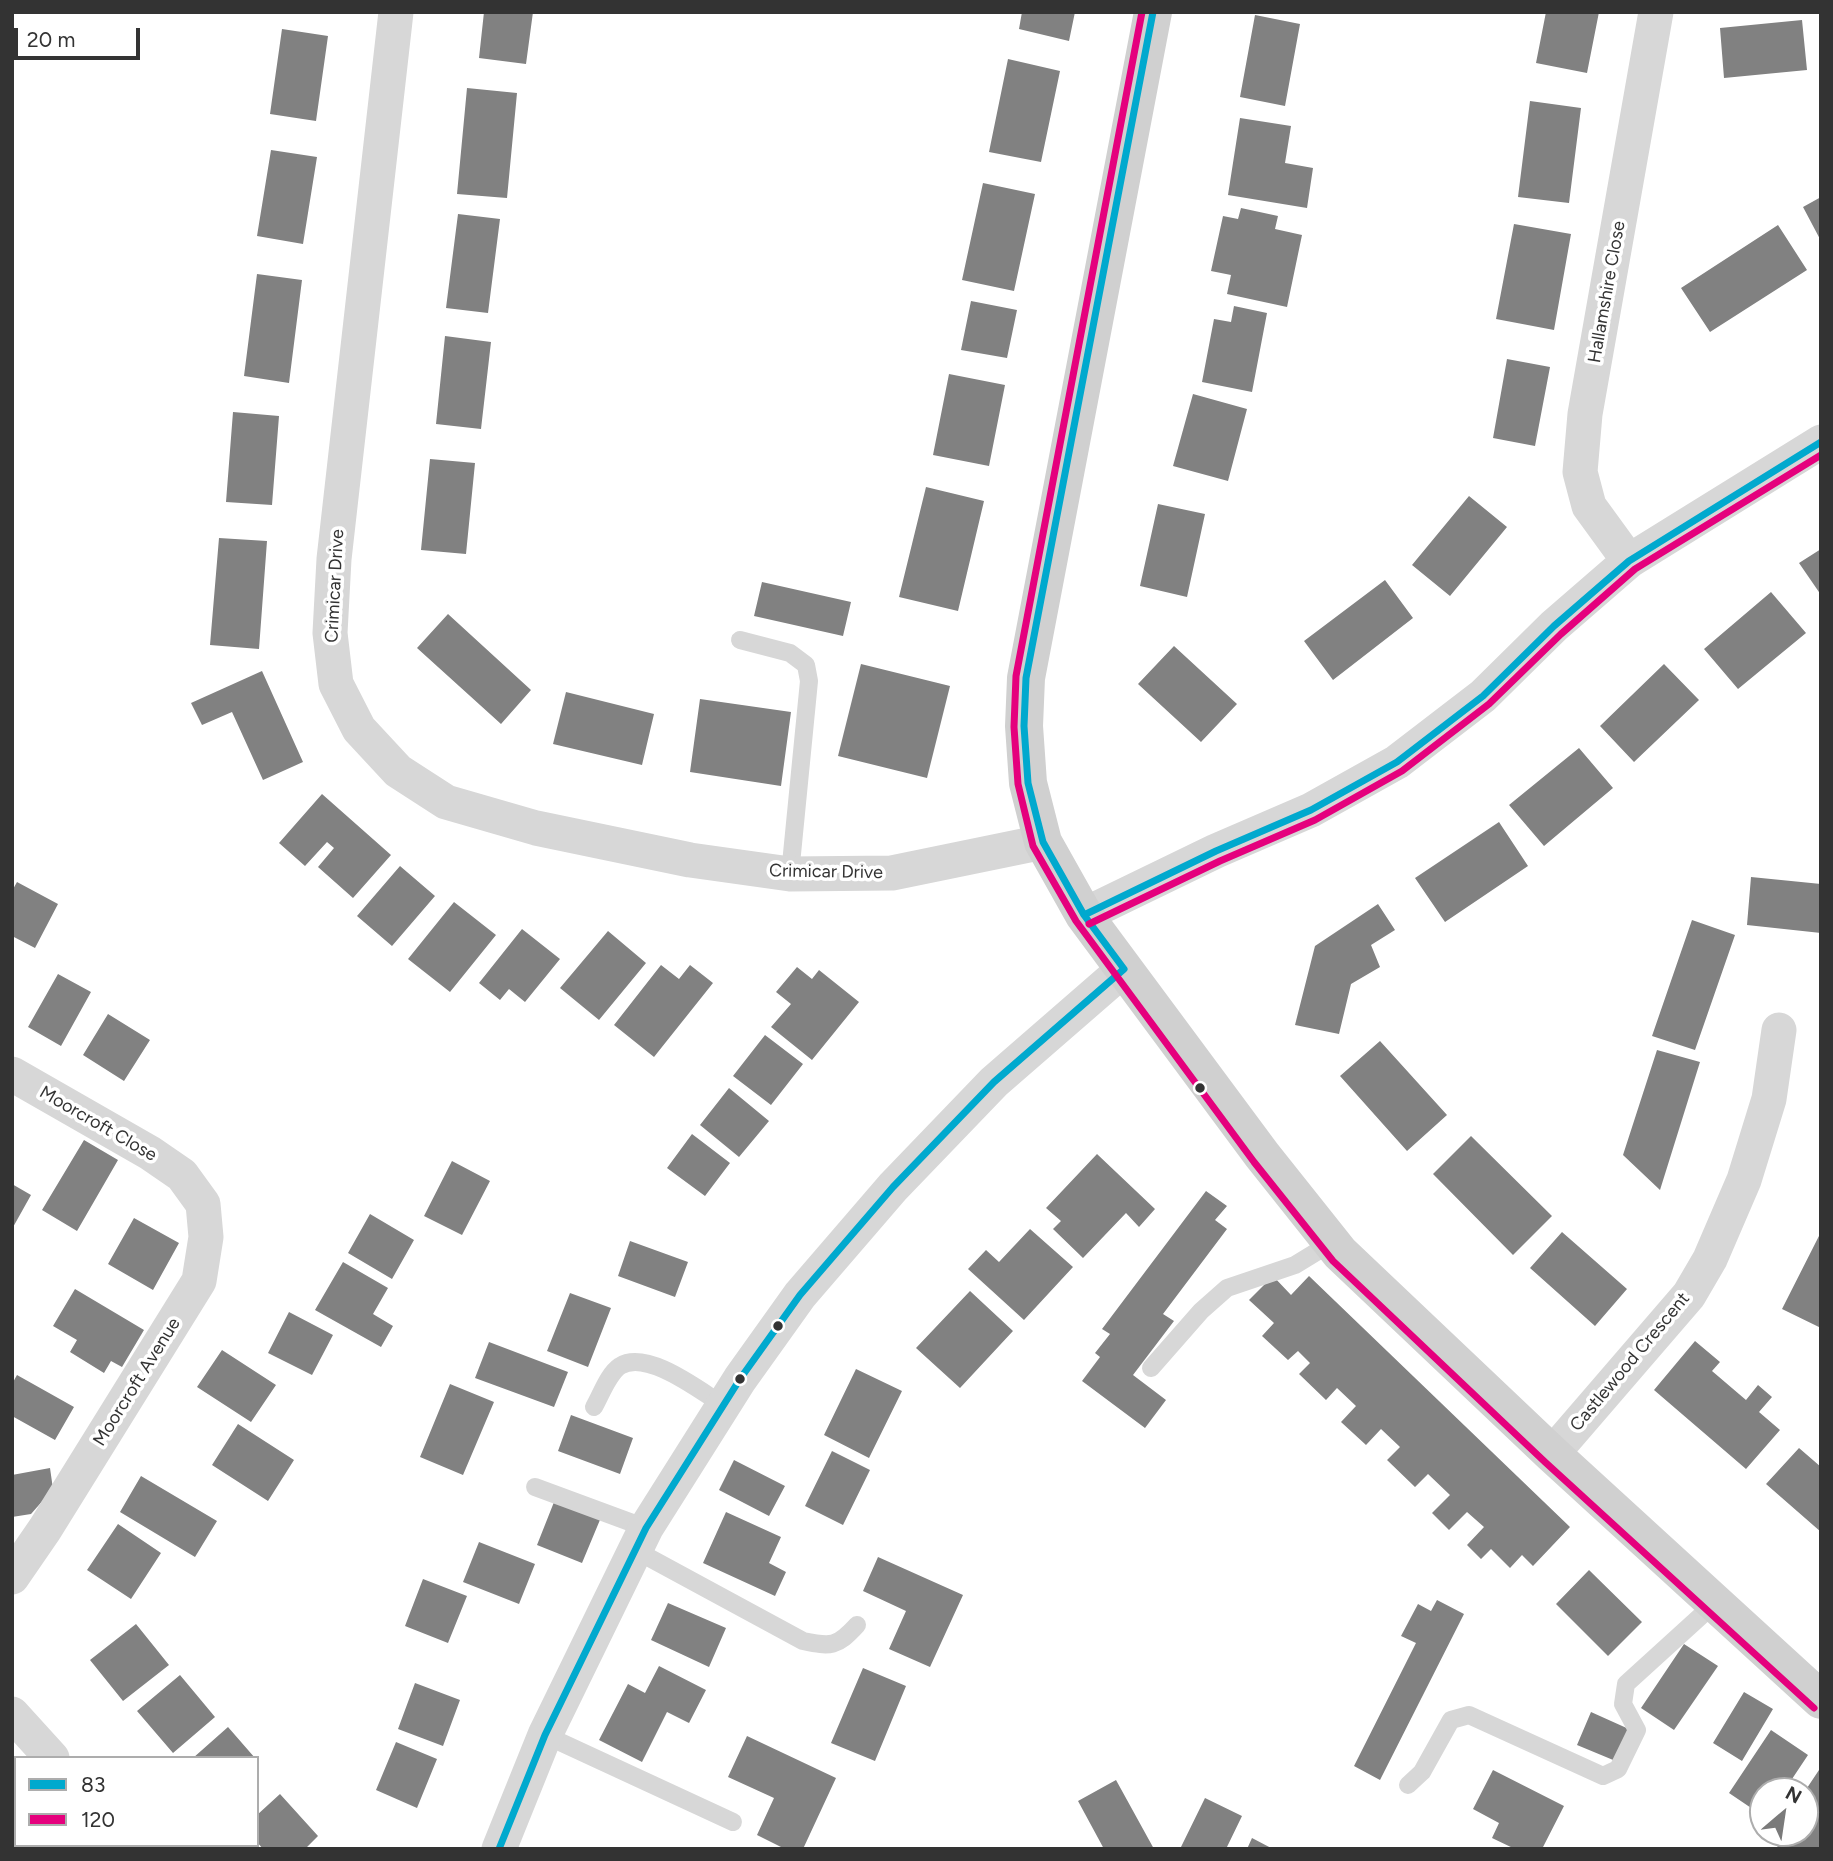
<!DOCTYPE html>
<style>
body{margin:0}
#map{position:relative;width:1833px;height:1861px;overflow:hidden;background:#fff;font-family:Figtree,sans-serif}
canvas{display:block}
.frame{position:absolute;inset:0;border:14px solid #333;pointer-events:none}
.legend{position:absolute;left:14px;top:1756px;width:245px;height:91px;box-sizing:border-box;background:#fff;border:2px solid #adadad;margin:0;padding:9px 12px;list-style:none;font-size:21px;color:#333}
.legend li{display:flex;align-items:center;gap:14px;height:35px}
.legend b{width:35px;border:2px solid #adadad}
.north{position:absolute;left:1749px;top:1777px;width:70px;height:70px;box-sizing:border-box;background:#fff;border:2px solid #adadad;border-radius:50%;rotate:29deg;font-size:19px;font-weight:700;line-height:28px;text-align:center;color:#333}
.north::after{content:'';display:block;margin:auto;width:24px;height:32px;background:#7a7a7a;clip-path:polygon(50% 0,100% 100%,50% 72%,0 100%)}
.scale{position:absolute;left:14px;top:28px;width:126px;height:32px;box-sizing:border-box;border:4px solid #333;border-top:0;padding-left:9px;font-size:21px;line-height:24px;white-space:nowrap;color:#333;-webkit-text-stroke:5px #fff;paint-order:stroke}
</style>
<div id="map">
<canvas width="1833" height="1861"></canvas>
<div class="frame"></div>
<ul class="legend">
<li><b style="height:9px;background:#00a9ce"></b>83</li>
<li><b style="height:9px;background:#e5007d"></b>120</li>
</ul>
<div class="north">N</div>
<div class="scale">20 m</div>
</div>
<script>
const c = document.querySelector('canvas').getContext('2d');
c.lineJoin = 'round';
function paint(path, color) { c.fillStyle = color; c.fill(path, 'evenodd'); }
function stroke(path, color, width, dash) { c.strokeStyle = color; c.lineWidth = width; c.lineCap = dash ? 'butt' : 'round'; c.setLineDash(dash || []); c.stroke(path); }
function drawText(font, color, halo, rows, align = 'center') {
  c.font = font + ' Figtree,sans-serif'; c.lineWidth = 7; c.setLineDash([]); c.textBaseline = 'middle'; c.strokeStyle = halo; c.fillStyle = color; for (const [text, x, y, turn = 0] of rows) {
    c.save(); c.translate(x, y); c.rotate((+turn || 0) * Math.PI / 180); c.textAlign = isNaN(turn) ? turn : align; if (halo) c.strokeText(text, 0, 0); c.fillText(text, 0, 0); c.restore();
  }
}
paint(new Path2D(`
 M 484,12 L 533,12 L 526,64 L 479,58 Z
 M 1022,12 L 1075,12 L 1069,41 L 1019,29 Z
 M 1546,12 L 1599,12 L 1587,73 L 1536,63 Z
 M 1255,15 L 1300,24 L 1285,106 L 1240,97 Z
 M 1802,20 L 1807,70 L 1724,78 L 1720,28 Z
 M 282,29 L 328,36 L 316,121 L 270,114 Z
 M 1008,59 L 1060,71 L 1041,162 L 989,152 Z
 M 467,88 L 517,93 L 507,198 L 457,194 Z
 M 1530,101 L 1581,108 L 1569,203 L 1518,197 Z
 M 1240,118 L 1291,126 L 1285,163 L 1313,168 L 1307,208 L 1228,195 Z
 M 271,150 L 317,157 L 303,244 L 257,236 Z
 M 983,183 L 1035,194 L 1014,291 L 962,280 Z
 M 1821,197 L 1821,241 L 1803,207 Z
 M 1241,208 L 1278,216 L 1275,229 L 1302,235 L 1287,307 L 1227,294 L 1231,275 L 1211,271 L 1223,216 L 1238,219 Z
 M 458,214 L 500,219 L 488,313 L 446,308 Z
 M 1514,224 L 1571,234 L 1554,330 L 1496,319 Z
 M 1778,225 L 1807,270 L 1710,332 L 1681,288 Z
 M 257,274 L 302,280 L 289,383 L 244,376 Z
 M 971,301 L 1017,310 L 1007,358 L 961,350 Z
 M 1234,306 L 1267,313 L 1252,392 L 1202,382 L 1214,319 L 1231,322 Z
 M 445,336 L 491,342 L 481,429 L 436,424 Z
 M 1507,359 L 1550,367 L 1535,446 L 1493,438 Z
 M 949,374 L 1005,385 L 989,466 L 933,455 Z
 M 1193,394 L 1247,409 L 1228,481 L 1173,466 Z
 M 233,412 L 279,416 L 272,505 L 226,502 Z
 M 430,459 L 475,463 L 466,554 L 421,550 Z
 M 926,487 L 984,501 L 958,611 L 899,597 Z
 M 1469,496 L 1507,527 L 1450,596 L 1412,565 Z
 M 1158,504 L 1205,514 L 1187,597 L 1140,586 Z
 M 219,538 L 267,541 L 259,649 L 210,645 Z
 M 1821,549 L 1821,595 L 1799,563 Z
 M 1385,580 L 1413,618 L 1333,680 L 1304,641 Z
 M 762,582 L 851,602 L 843,636 L 754,616 Z
 M 1771,592 L 1806,633 L 1738,689 L 1704,649 Z
 M 448,614 L 531,690 L 501,724 L 417,648 Z
 M 1174,646 L 1237,704 L 1201,742 L 1138,684 Z
 M 861,664 L 950,686 L 927,778 L 838,756 Z
 M 1664,664 L 1699,700 L 1634,762 L 1600,726 Z
 M 262,671 L 303,762 L 263,780 L 232,712 L 202,725 L 191,703 Z
 M 566,692 L 654,714 L 642,765 L 553,744 Z
 M 700,699 L 791,712 L 781,786 L 690,772 Z
 M 1579,748 L 1613,788 L 1544,846 L 1509,805 Z
 M 322,794 L 391,855 L 353,898 L 318,867 L 334,848 L 327,842 L 305,866 L 279,843 Z
 M 1499,822 L 1528,866 L 1445,922 L 1415,878 Z
 M 400,866 L 435,896 L 392,946 L 357,916 Z
 M 1751,877 L 1821,884 L 1821,933 L 1747,925 Z
 M 17,882 L 58,904 L 35,948 L 12,936 L 12,891 Z
 M 454,902 L 496,935 L 450,992 L 408,959 Z
 M 1378,904 L 1395,930 L 1371,945 L 1380,967 L 1351,984 L 1339,1034 L 1295,1025 L 1315,946 Z
 M 1692,920 L 1735,935 L 1695,1050 L 1652,1036 Z
 M 522,929 L 560,959 L 525,1002 L 509,989 L 500,1000 L 479,983 Z
 M 608,931 L 646,963 L 599,1020 L 560,988 Z
 M 661,965 L 679,979 L 690,965 L 713,983 L 654,1057 L 614,1025 Z
 M 797,967 L 812,979 L 819,970 L 859,1002 L 812,1060 L 771,1027 L 791,1004 L 776,992 Z
 M 58,974 L 91,992 L 61,1046 L 28,1027 Z
 M 108,1014 L 150,1040 L 124,1081 L 83,1055 Z
 M 765,1035 L 803,1064 L 771,1105 L 733,1076 Z
 M 1380,1041 L 1447,1115 L 1407,1151 L 1340,1076 Z
 M 1657,1050 L 1700,1062 L 1660,1190 L 1623,1155 Z
 M 729,1088 L 769,1121 L 739,1157 L 700,1125 Z
 M 692,1134 L 730,1163 L 705,1196 L 667,1168 Z
 M 1471,1136 L 1552,1216 L 1513,1255 L 1433,1174 Z
 M 84,1140 L 118,1160 L 77,1231 L 42,1210 Z
 M 1097,1154 L 1155,1209 L 1139,1227 L 1126,1213 L 1083,1258 L 1053,1229 L 1061,1221 L 1046,1208 Z
 M 452,1161 L 490,1181 L 462,1235 L 424,1216 Z
 M 12,1184 L 31,1195 L 12,1229 Z
 M 1206,1191 L 1227,1206 L 1215,1220 L 1227,1229 L 1163,1314 L 1174,1321 L 1133,1375 L 1166,1400 L 1145,1428 L 1082,1381 L 1100,1357 L 1095,1353 L 1110,1334 L 1102,1329 Z
 M 370,1214 L 414,1240 L 392,1279 L 348,1253 Z
 M 134,1218 L 179,1243 L 153,1290 L 108,1264 Z
 M 1030,1229 L 1073,1267 L 1024,1320 L 968,1269 L 986,1250 L 999,1262 Z
 M 1562,1232 L 1627,1289 L 1595,1326 L 1530,1268 Z
 M 1821,1232 L 1821,1328 L 1782,1309 Z
 M 630,1241 L 688,1262 L 675,1297 L 618,1276 Z
 M 343,1262 L 388,1288 L 373,1314 L 393,1326 L 381,1347 L 315,1310 Z
 M 1273,1276 L 1291,1295 L 1309,1276 L 1570,1527 L 1533,1566 L 1522,1555 L 1510,1568 L 1491,1549 L 1481,1559 L 1467,1545 L 1484,1527 L 1467,1512 L 1449,1530 L 1432,1513 L 1450,1495 L 1428,1474 L 1415,1487 L 1387,1460 L 1400,1447 L 1381,1429 L 1366,1445 L 1341,1422 L 1356,1406 L 1337,1388 L 1326,1400 L 1299,1374 L 1310,1363 L 1298,1351 L 1288,1360 L 1262,1336 L 1274,1323 L 1249,1300 Z
 M 75,1289 L 144,1330 L 122,1367 L 111,1361 L 104,1373 L 70,1352 L 77,1340 L 53,1326 Z
 M 970,1291 L 1013,1331 L 960,1388 L 916,1348 Z
 M 570,1293 L 611,1308 L 588,1367 L 547,1351 Z
 M 289,1312 L 333,1335 L 312,1375 L 268,1353 Z
 M 1695,1341 L 1720,1362 L 1712,1371 L 1746,1400 L 1758,1385 L 1772,1397 L 1759,1412 L 1780,1430 L 1746,1469 L 1654,1390 Z
 M 489,1342 L 568,1372 L 554,1407 L 475,1378 Z
 M 222,1350 L 276,1385 L 251,1422 L 197,1387 Z
 M 856,1369 L 902,1391 L 869,1458 L 824,1435 Z
 M 17,1375 L 74,1407 L 55,1440 L 12,1416 L 12,1384 Z
 M 450,1384 L 494,1402 L 463,1475 L 420,1457 Z
 M 571,1415 L 633,1438 L 620,1474 L 558,1451 Z
 M 238,1424 L 294,1460 L 268,1501 L 212,1465 Z
 M 1799,1448 L 1821,1467 L 1821,1532 L 1766,1484 Z
 M 832,1451 L 870,1470 L 843,1525 L 805,1506 Z
 M 734,1460 L 785,1486 L 769,1516 L 719,1490 Z
 M 50,1468 L 53,1489 L 31,1514 L 12,1517 L 12,1475 Z
 M 141,1476 L 217,1521 L 195,1557 L 120,1512 Z
 M 556,1497 L 602,1515 L 582,1563 L 537,1545 Z
 M 726,1512 L 781,1537 L 769,1563 L 786,1572 L 775,1596 L 703,1563 Z
 M 118,1524 L 161,1553 L 131,1599 L 87,1570 Z
 M 479,1542 L 535,1564 L 519,1604 L 463,1582 Z
 M 878,1557 L 963,1595 L 930,1667 L 889,1649 L 906,1611 L 863,1591 Z
 M 1589,1570 L 1642,1622 L 1608,1656 L 1556,1604 Z
 M 423,1579 L 467,1596 L 448,1643 L 405,1626 Z
 M 1437,1600 L 1464,1614 L 1380,1780 L 1354,1766 L 1416,1643 L 1401,1636 L 1418,1604 L 1431,1611 Z
 M 668,1603 L 726,1628 L 709,1667 L 651,1640 Z
 M 136,1624 L 169,1665 L 123,1701 L 90,1660 Z
 M 1684,1644 L 1718,1666 L 1674,1730 L 1641,1708 Z
 M 659,1666 L 706,1690 L 689,1723 L 667,1712 L 642,1762 L 599,1740 L 628,1684 L 645,1693 Z
 M 863,1668 L 906,1686 L 875,1761 L 831,1743 Z
 M 180,1675 L 215,1717 L 173,1753 L 137,1711 Z
 M 415,1683 L 460,1700 L 443,1746 L 398,1729 Z
 M 1744,1692 L 1773,1709 L 1742,1761 L 1713,1743 Z
 M 1591,1712 L 1631,1730 L 1618,1762 L 1577,1745 Z
 M 228,1727 L 255,1758 L 193,1758 Z
 M 1771,1730 L 1808,1755 L 1784,1791 L 1763,1791 L 1763,1816 L 1729,1793 Z
 M 747,1736 L 836,1778 L 803,1849 L 785,1849 L 757,1835 L 774,1798 L 728,1777 Z
 M 396,1742 L 437,1759 L 417,1808 L 376,1790 Z
 M 1493,1770 L 1564,1806 L 1542,1849 L 1515,1849 L 1492,1838 L 1499,1823 L 1473,1809 Z
 M 1819,1770 L 1821,1849 L 1781,1849 L 1770,1841 L 1776,1833 L 1805,1833 L 1805,1791 Z
 M 1116,1780 L 1154,1849 L 1104,1849 L 1078,1801 Z
 M 280,1794 L 318,1836 L 305,1849 L 263,1849 L 257,1842 L 257,1815 Z
 M 1205,1798 L 1242,1816 L 1226,1849 L 1180,1849 Z
 M 1252,1838 L 1273,1849 L 1247,1849 Z
 M 16,1840 L 16,1845 L 66,1845 L 69,1849 L 12,1849 L 12,1843 Z`), '#818181');
stroke(new Path2D(`
 M 740,640 L 790,653 L 806,665 L 809,681 L 790,874
 M 1151,1368 L 1201,1311 L 1227,1288 L 1295,1265 L 1331,1243
 M 594,1407 C 601,1395 608,1374 620,1366 C 647,1349 700,1391 723,1405
 M 535,1487 L 646,1528
 M 635,1550 L 803,1641 C 831,1647 837,1647 857,1625
 M 545,1735 L 733,1822
 M 1408,1785 L 1422,1772 L 1451,1720 L 1469,1715 L 1603,1776 L 1618,1769 L 1637,1730 L 1623,1704 L 1626,1684 L 1714,1604`), '#d7d7d7', 18);
stroke(new Path2D(`
 M 396,12 L 334,559 L 330,633 L 336,684 L 359,729 L 398,771 L 446,802 L 536,828 L 690,860 L 790,874 L 892,873 L 1043,842
 M 1629,561 L 1589,506 L 1580,472 L 1585,414 L 1656,12
 M 1084,915 L 1216,851 L 1311,810 L 1397,762 L 1483,696 L 1554,626 L 1629,561 L 1821,442
 M 12,1074 L 150,1153 L 182,1175 L 203,1204 L 206,1237 L 199,1281 L 45,1529 L 12,1577
 M 1552,1454 L 1689,1295 L 1710,1259 L 1744,1180 L 1769,1099 L 1779,1030
 M 12,1714 L 52,1758
 M 132,1845 L 136,1849
 M 499,1849 L 545,1735 L 646,1528 L 740,1379 L 800,1295 L 893,1187 L 994,1082 L 1124,969`), '#d7d7d7', 35);
stroke(new Path2D(`
 M 1153,12 L 1026,678 L 1024,726 L 1028,783 L 1043,842 L 1084,915 L 1262,1155 L 1340,1253 L 1552,1454 L 1821,1700`), '#d0d0d0', 38);
stroke(new Path2D(`
 M 1084,915 L 1216,851 L 1311,810 L 1397,762 L 1483,696 L 1554,626 L 1629,561 L 1821,442
 M 1124,969 L 1084,915 L 1043,842 L 1028,783 L 1024,726 L 1026,678 L 1153,12
 M 499,1849 L 545,1735 L 646,1528 L 740,1379 L 800,1295 L 893,1187 L 994,1082 L 1124,969`), '#00a9ce', 7);
stroke(new Path2D(`
 M 1142,12 L 1016,676 L 1014,727 L 1018,784 L 1033,846 L 1076,921 L 1254,1162 L 1333,1261 L 1545,1462 L 1814,1708
 M 1089,924 L 1220,861 L 1315,820 L 1402,771 L 1489,704 L 1561,634 L 1635,569 L 1821,455`), '#e5007d', 7);
for (const [x, y, r, color] of [
 [1200,1088,6,"#333"],
 [778,1326,6,"#333"],
 [740,1379,6,"#333"]
]) { const dot = new Path2D(); dot.arc(x, y, r, 0, 2 * Math.PI); c.fillStyle = color; c.fill(dot); stroke(dot, '#fff', 2.5); }
drawText('18px', '#333', '#fff', [
 ["Hallamshire Close",1607,292,-80],
 ["Crimicar Drive",335,586,-87],
 ["Crimicar Drive",826,872,1],
 ["Moorcroft Close",98,1124,30],
 ["Castlewood Crescent",1630,1362,-50],
 ["Moorcroft Avenue",137,1382,-58]
]);
</script>
